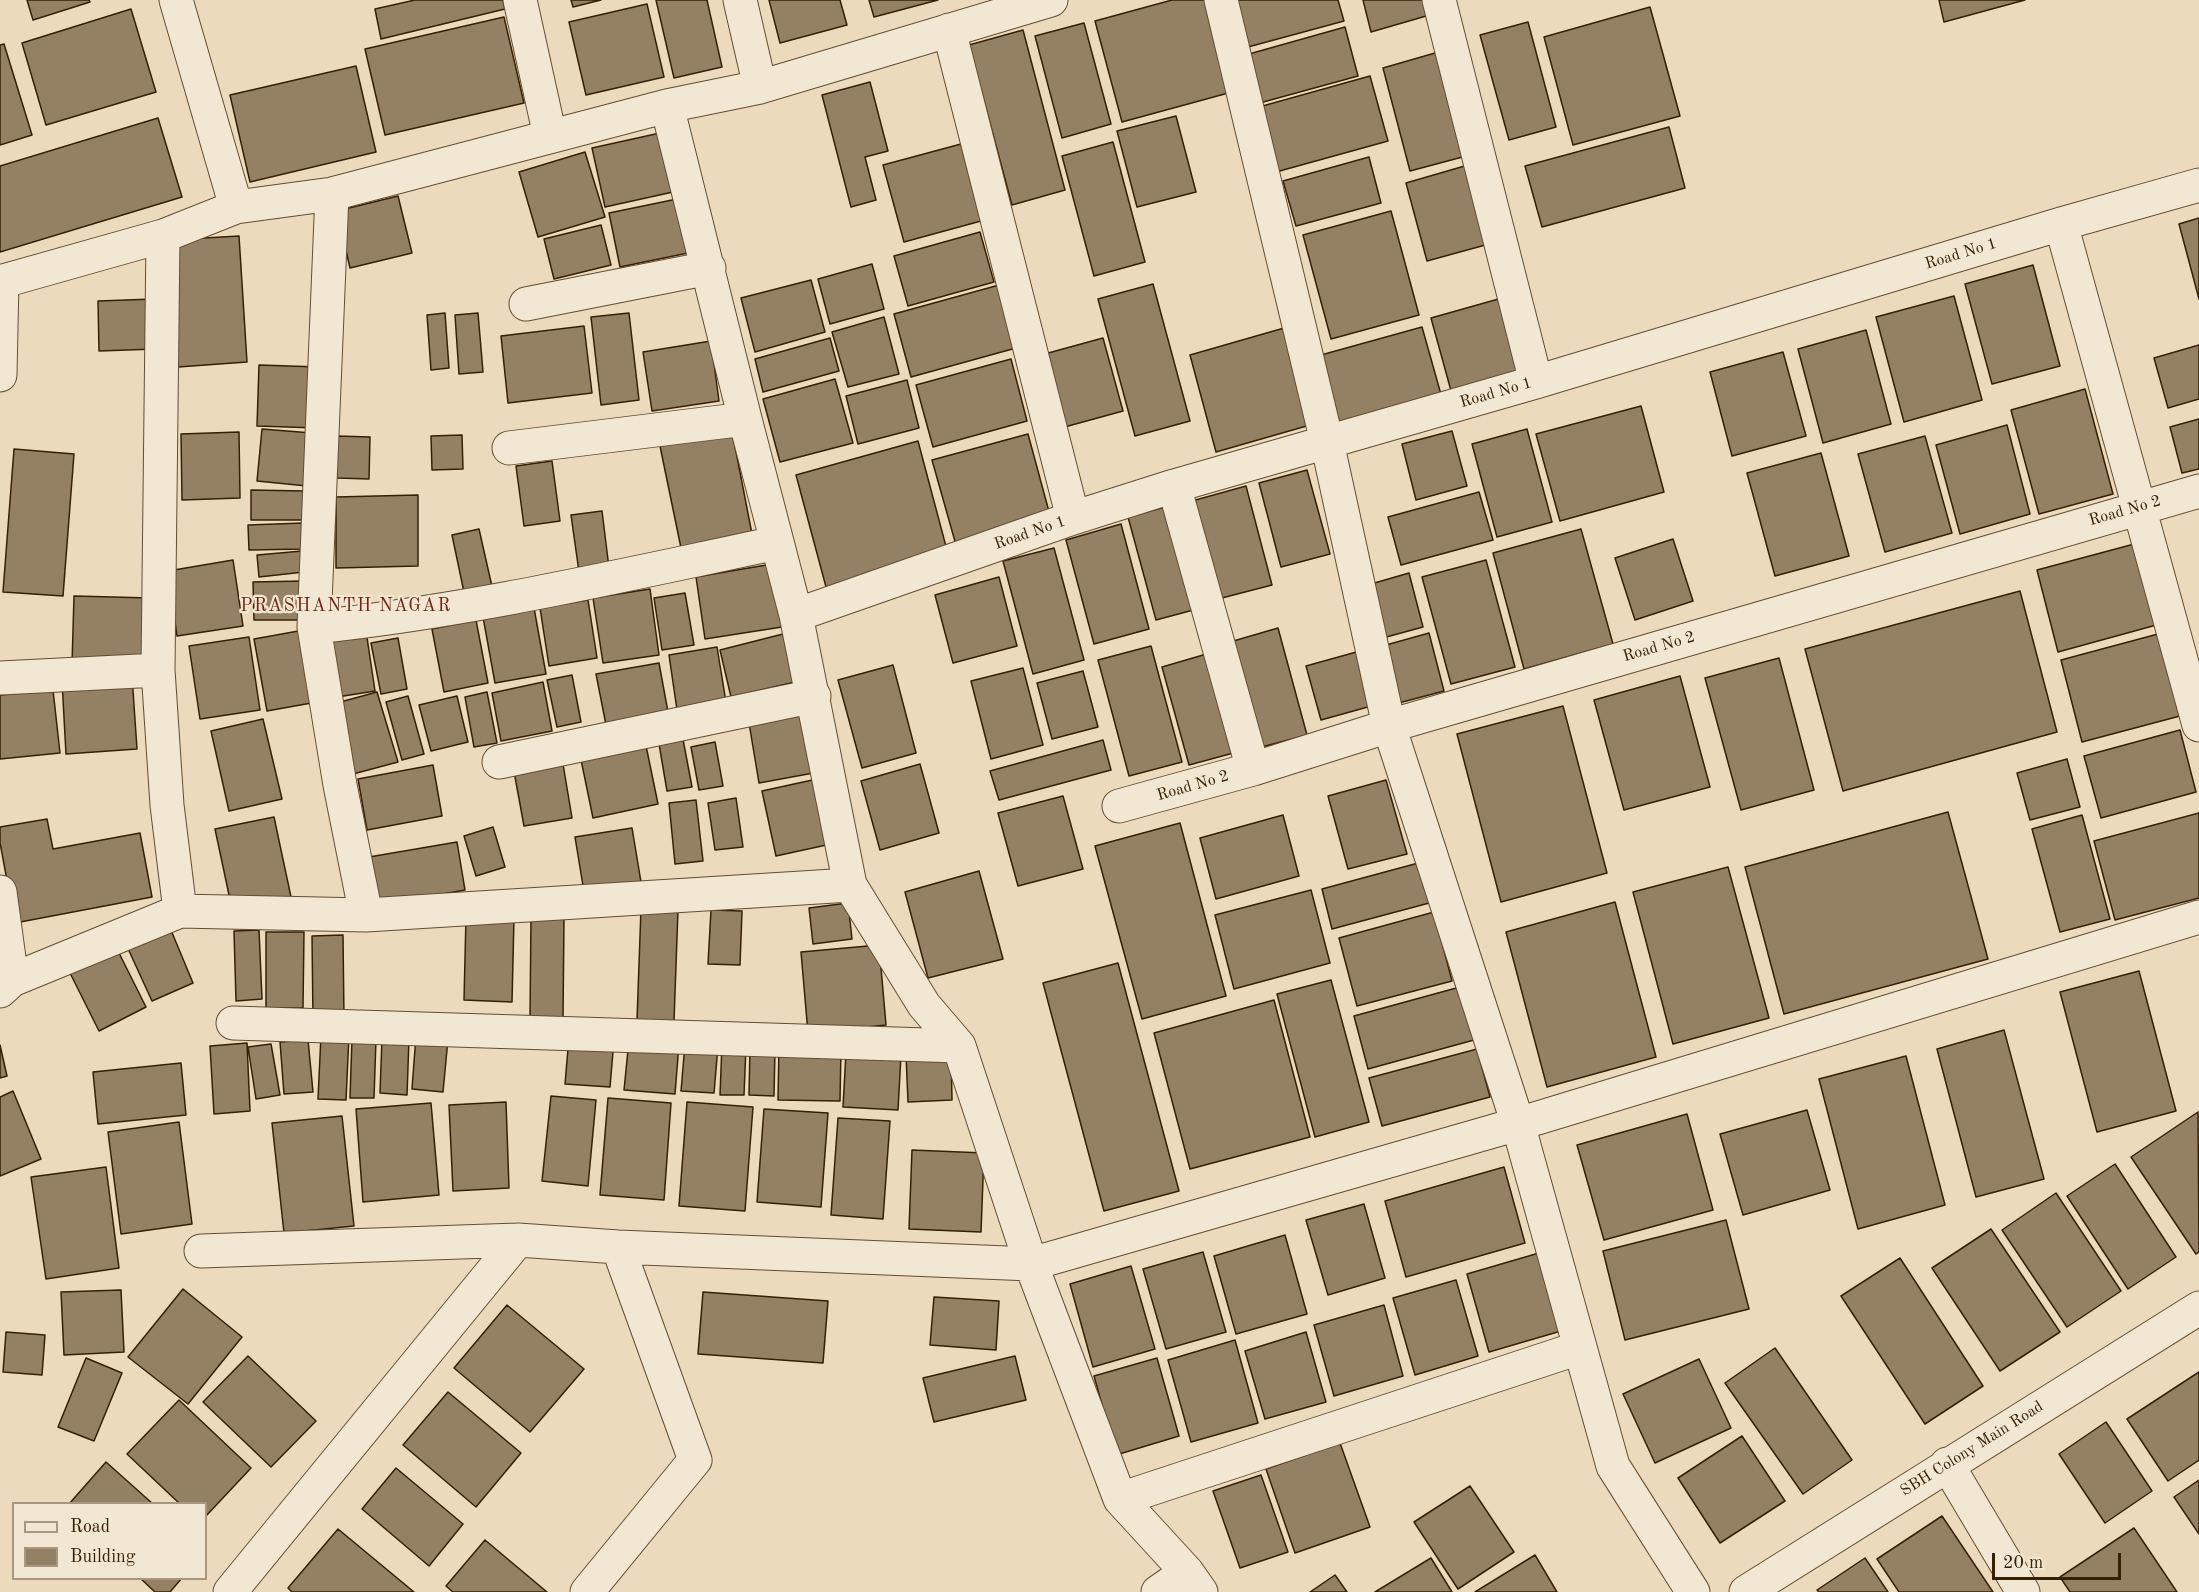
<!DOCTYPE html>
<style>
body{margin:0}
#map{position:relative;width:2199px;height:1592px;overflow:hidden;background:#ebdabc;font-family:"Old Standard TT",serif}
canvas{display:block}
.legend{position:absolute;left:12px;top:1502px;width:195px;height:78px;box-sizing:border-box;background:#f2e7d3;border:2px solid #a79780;margin:0;padding:8px 10px;list-style:none;font-size:18px;color:#362004}
.legend li{display:flex;align-items:center;gap:12px;height:30px}
.legend b{width:30px;border:2px solid #a79780}
.scale{position:absolute;left:1992px;top:1553px;width:129px;height:27px;box-sizing:border-box;border:3px solid #362004;border-top:0;padding-left:8px;font-size:18px;line-height:21px;white-space:nowrap;color:#362004;-webkit-text-stroke:4px #f2e7d3;paint-order:stroke}
</style>
<div id="map">
<canvas width="2199" height="1592"></canvas>
<ul class="legend">
<li><b style="height:8px;background:#f2e7d3"></b>Road</li>
<li><b style="height:16px;background:#948164"></b>Building</li>
</ul>
<div class="scale">20 m</div>
</div>
<script>
const c = document.querySelector('canvas').getContext('2d');
c.lineJoin = 'round';
function paint(path, color) { c.fillStyle = color; c.fill(path, 'evenodd'); }
function stroke(path, color, width, dash) { c.strokeStyle = color; c.lineWidth = width; c.lineCap = dash ? 'butt' : 'round'; c.setLineDash(dash || []); c.stroke(path); }
function drawText(font, color, halo, rows, align = 'center') {
  c.font = font + ' "Old Standard TT",serif'; c.lineWidth = 4.5; c.setLineDash([]); c.textBaseline = 'middle'; c.strokeStyle = halo; c.fillStyle = color; for (const [text, x, y, turn = 0] of rows) {
    c.save(); c.translate(x, y); c.rotate((+turn || 0) * Math.PI / 180); c.textAlign = isNaN(turn) ? turn : align; if (halo) c.strokeText(text, 0, 0); c.fillText(text, 0, 0); c.restore();
  }
}
const building = new Path2D(`
 M 27,0 L 89,0 L 90,2 L 33,20 Z
 M 415,0 L 503,0 L 505,9 L 381,39 L 375,9 Z
 M 571,0 L 601,0 L 573,7 Z
 M 656,0 L 707,0 L 722,67 L 674,78 Z
 M 769,0 L 840,0 L 847,25 L 780,43 Z
 M 869,0 L 938,0 L 874,17 Z
 M 1172,0 L 1207,0 L 1232,92 L 1122,122 L 1095,21 Z
 M 1235,0 L 1338,0 L 1344,21 L 1248,47 Z
 M 1363,0 L 1429,0 L 1433,14 L 1371,32 Z
 M 1939,0 L 2025,0 L 1944,22 Z
 M 647,4 L 664,77 L 586,95 L 569,22 Z
 M 1650,7 L 1680,116 L 1573,145 L 1544,37 Z
 M 131,9 L 156,92 L 46,125 L 22,43 Z
 M 504,17 L 524,103 L 385,135 L 365,49 Z
 M 1528,22 L 1556,127 L 1509,140 L 1480,35 Z
 M 1084,23 L 1111,124 L 1062,138 L 1035,36 Z
 M 1345,27 L 1358,76 L 1256,104 L 1242,56 Z
 M 1023,30 L 1065,190 L 1012,205 L 969,45 Z
 M 4,44 L 32,135 L 0,145 L 0,45 Z
 M 1442,51 L 1470,155 L 1410,171 L 1383,68 Z
 M 356,66 L 376,152 L 250,182 L 230,95 Z
 M 1370,76 L 1388,141 L 1276,172 L 1259,107 Z
 M 870,82 L 888,151 L 865,157 L 876,200 L 851,207 L 822,95 Z
 M 1176,116 L 1196,192 L 1137,207 L 1117,131 Z
 M 158,118 L 182,197 L 0,252 L 0,166 Z
 M 1669,127 L 1685,188 L 1542,227 L 1525,166 Z
 M 660,133 L 673,192 L 605,207 L 592,148 Z
 M 1113,142 L 1145,262 L 1094,276 L 1062,156 Z
 M 961,144 L 981,221 L 904,242 L 883,165 Z
 M 585,152 L 605,217 L 538,237 L 519,172 Z
 M 1369,157 L 1381,203 L 1296,226 L 1283,181 Z
 M 1468,165 L 1489,244 L 1427,261 L 1406,183 Z
 M 398,196 L 412,253 L 350,268 L 337,211 Z
 M 677,199 L 688,253 L 620,267 L 609,213 Z
 M 1391,211 L 1419,315 L 1331,339 L 1303,235 Z
 M 2199,218 L 2199,299 L 2179,224 Z
 M 601,225 L 611,265 L 554,279 L 544,239 Z
 M 980,232 L 994,282 L 908,306 L 894,256 Z
 M 239,236 L 247,362 L 178,367 L 170,240 Z
 M 872,264 L 884,309 L 830,324 L 818,279 Z
 M 2033,265 L 2060,366 L 1992,384 L 1965,284 Z
 M 811,280 L 825,332 L 755,352 L 741,298 Z
 M 1153,284 L 1190,421 L 1135,436 L 1098,299 Z
 M 999,285 L 1016,348 L 911,377 L 894,314 Z
 M 1954,296 L 1982,400 L 1904,422 L 1876,317 Z
 M 1502,298 L 1524,379 L 1453,398 L 1431,318 Z
 M 154,299 L 156,349 L 99,351 L 98,301 Z
 M 445,313 L 449,368 L 431,370 L 427,315 Z
 M 478,313 L 483,372 L 459,374 L 455,315 Z
 M 629,313 L 639,400 L 601,405 L 591,317 Z
 M 884,317 L 899,374 L 848,387 L 832,332 Z
 M 584,326 L 592,393 L 508,403 L 501,336 Z
 M 1291,326 L 1317,423 L 1216,452 L 1190,355 Z
 M 1422,327 L 1442,398 L 1340,426 L 1321,355 Z
 M 1866,330 L 1891,424 L 1823,443 L 1798,349 Z
 M 830,338 L 839,371 L 763,392 L 755,359 Z
 M 1103,338 L 1123,411 L 1061,428 L 1041,355 Z
 M 711,341 L 719,401 L 652,411 L 643,352 Z
 M 2199,345 L 2199,399 L 2168,408 L 2154,358 Z
 M 1783,352 L 1806,436 L 1732,456 L 1710,372 Z
 M 1011,359 L 1027,421 L 933,447 L 916,385 Z
 M 259,365 L 319,367 L 317,428 L 257,426 Z
 M 835,379 L 853,443 L 780,462 L 763,399 Z
 M 907,380 L 919,428 L 858,444 L 846,396 Z
 M 2085,389 L 2113,494 L 2039,514 L 2011,410 Z
 M 1641,406 L 1664,492 L 1560,521 L 1536,434 Z
 M 2199,419 L 2199,469 L 2182,473 L 2170,427 Z
 M 2007,425 L 2030,514 L 1960,534 L 1936,445 Z
 M 262,429 L 312,433 L 307,486 L 257,481 Z
 M 1527,429 L 1552,522 L 1497,537 L 1472,444 Z
 M 732,431 L 752,534 L 681,548 L 660,446 Z
 M 1452,431 L 1467,486 L 1416,500 L 1402,444 Z
 M 239,432 L 240,498 L 182,500 L 181,434 Z
 M 1028,434 L 1051,519 L 956,545 L 932,460 Z
 M 462,435 L 463,469 L 432,470 L 431,436 Z
 M 337,436 L 370,437 L 369,479 L 337,478 Z
 M 1925,436 L 1952,533 L 1885,552 L 1858,454 Z
 M 918,441 L 948,554 L 826,587 L 796,475 Z
 M 14,449 L 74,454 L 63,596 L 3,592 Z
 M 1821,453 L 1849,556 L 1775,576 L 1747,473 Z
 M 552,461 L 560,521 L 524,526 L 516,466 Z
 M 1307,470 L 1330,554 L 1281,567 L 1259,483 Z
 M 1246,486 L 1272,585 L 1218,599 L 1192,501 Z
 M 251,490 L 304,491 L 304,520 L 251,520 Z
 M 1479,492 L 1493,540 L 1401,565 L 1388,517 Z
 M 418,495 L 418,566 L 336,568 L 336,497 Z
 M 1169,506 L 1197,609 L 1156,620 L 1128,517 Z
 M 602,511 L 609,568 L 579,572 L 571,515 Z
 M 303,523 L 303,549 L 249,550 L 248,525 Z
 M 1121,524 L 1149,629 L 1094,644 L 1066,540 Z
 M 479,529 L 493,591 L 465,597 L 452,535 Z
 M 1581,529 L 1613,644 L 1524,669 L 1493,553 Z
 M 1673,539 L 1693,601 L 1635,620 L 1615,558 Z
 M 2138,543 L 2160,624 L 2058,652 L 2037,570 Z
 M 1054,548 L 1084,660 L 1033,674 L 1003,561 Z
 M 302,551 L 304,572 L 259,577 L 257,555 Z
 M 233,560 L 243,626 L 177,636 L 168,571 Z
 M 1486,560 L 1515,667 L 1451,684 L 1422,577 Z
 M 772,564 L 782,627 L 705,639 L 696,577 Z
 M 1409,573 L 1423,627 L 1379,639 L 1364,586 Z
 M 999,577 L 1017,646 L 953,663 L 935,595 Z
 M 303,581 L 304,620 L 254,620 L 253,582 Z
 M 650,589 L 659,655 L 603,663 L 593,598 Z
 M 2020,591 L 2057,732 L 1843,791 L 1805,649 Z
 M 685,593 L 694,645 L 662,650 L 654,598 Z
 M 74,596 L 151,598 L 150,666 L 72,664 Z
 M 588,600 L 597,658 L 549,666 L 540,608 Z
 M 534,608 L 546,674 L 495,683 L 483,617 Z
 M 476,620 L 488,683 L 444,692 L 432,629 Z
 M 365,624 L 375,691 L 331,698 L 321,630 Z
 M 1278,628 L 1307,735 L 1258,748 L 1230,642 Z
 M 304,630 L 317,702 L 267,711 L 254,639 Z
 M 1429,633 L 1444,691 L 1395,704 L 1379,647 Z
 M 783,634 L 795,682 L 731,697 L 720,650 Z
 M 2158,634 L 2180,716 L 2082,742 L 2061,660 Z
 M 249,637 L 260,710 L 200,719 L 189,646 Z
 M 398,638 L 407,689 L 381,694 L 371,643 Z
 M 1151,646 L 1182,762 L 1129,776 L 1098,660 Z
 M 717,647 L 726,702 L 677,710 L 669,655 Z
 M 1360,651 L 1375,705 L 1321,720 L 1306,666 Z
 M 1210,653 L 1237,752 L 1189,765 L 1162,667 Z
 M 1779,658 L 1814,790 L 1741,810 L 1705,678 Z
 M 659,663 L 670,723 L 608,735 L 596,674 Z
 M 893,665 L 916,753 L 862,768 L 838,680 Z
 M 1023,668 L 1043,745 L 991,759 L 971,681 Z
 M 1083,671 L 1098,727 L 1052,739 L 1037,683 Z
 M 572,675 L 581,722 L 557,727 L 547,680 Z
 M 132,676 L 137,749 L 66,754 L 62,681 Z
 M 1680,676 L 1710,787 L 1624,810 L 1594,700 Z
 M 543,682 L 552,731 L 501,741 L 492,693 Z
 M 53,690 L 60,753 L 0,759 L 0,695 Z
 M 377,692 L 398,762 L 353,774 L 333,704 Z
 M 487,692 L 497,743 L 474,747 L 465,697 Z
 M 408,696 L 424,754 L 402,760 L 386,702 Z
 M 457,696 L 468,742 L 431,751 L 419,705 Z
 M 1563,706 L 1607,873 L 1501,902 L 1457,734 Z
 M 807,707 L 819,772 L 759,783 L 748,717 Z
 M 263,719 L 282,799 L 229,811 L 211,731 Z
 M 2180,730 L 2196,792 L 2101,818 L 2084,756 Z
 M 682,734 L 692,787 L 667,791 L 658,738 Z
 M 644,736 L 658,804 L 593,818 L 579,750 Z
 M 1103,740 L 1111,770 L 999,800 L 990,771 Z
 M 715,742 L 723,786 L 699,790 L 691,747 Z
 M 562,758 L 572,818 L 524,826 L 513,766 Z
 M 2067,759 L 2080,807 L 2030,820 L 2017,773 Z
 M 920,764 L 939,833 L 880,850 L 861,781 Z
 M 433,765 L 442,816 L 367,830 L 358,779 Z
 M 817,779 L 831,844 L 776,856 L 762,791 Z
 M 1386,780 L 1407,854 L 1348,869 L 1328,796 Z
 M 1063,796 L 1083,869 L 1018,886 L 998,813 Z
 M 736,798 L 743,847 L 715,850 L 708,803 Z
 M 696,800 L 703,861 L 675,864 L 669,803 Z
 M 1948,812 L 1988,959 L 1784,1014 L 1745,867 Z
 M 2199,813 L 2199,898 L 2115,920 L 2094,841 Z
 M 1283,815 L 1299,876 L 1216,899 L 1200,838 Z
 M 2082,815 L 2110,919 L 2060,932 L 2032,829 Z
 M 274,817 L 291,897 L 232,909 L 215,829 Z
 M 47,819 L 53,849 L 140,833 L 152,897 L 15,923 L 0,843 L 0,827 Z
 M 1180,823 L 1226,996 L 1142,1019 L 1095,846 Z
 M 493,827 L 505,867 L 476,876 L 464,836 Z
 M 632,828 L 641,882 L 584,892 L 575,837 Z
 M 457,842 L 465,890 L 377,906 L 369,857 Z
 M 1422,862 L 1433,902 L 1332,929 L 1322,889 Z
 M 1728,867 L 1769,1018 L 1673,1044 L 1633,892 Z
 M 979,871 L 1003,959 L 928,978 L 905,892 Z
 M 1311,890 L 1330,963 L 1234,989 L 1215,915 Z
 M 1615,902 L 1656,1057 L 1547,1087 L 1506,932 Z
 M 848,903 L 852,939 L 813,944 L 809,908 Z
 M 641,909 L 678,910 L 674,1021 L 637,1020 Z
 M 711,910 L 742,911 L 740,965 L 708,964 Z
 M 1434,912 L 1452,981 L 1357,1006 L 1339,938 Z
 M 466,917 L 514,918 L 512,1002 L 464,1000 Z
 M 531,917 L 564,917 L 563,1018 L 530,1018 Z
 M 168,923 L 193,983 L 152,1001 L 125,942 Z
 M 259,930 L 262,999 L 236,1001 L 234,931 Z
 M 266,932 L 304,932 L 303,1008 L 266,1008 Z
 M 343,935 L 344,1019 L 313,1019 L 312,936 Z
 M 879,945 L 886,1025 L 808,1033 L 801,952 Z
 M 116,947 L 146,1007 L 99,1031 L 69,971 Z
 M 1118,963 L 1179,1191 L 1104,1211 L 1043,983 Z
 M 2139,971 L 2176,1111 L 2097,1132 L 2060,992 Z
 M 1331,980 L 1369,1122 L 1315,1137 L 1277,994 Z
 M 1460,987 L 1474,1040 L 1368,1069 L 1354,1016 Z
 M 1274,1000 L 1310,1137 L 1190,1169 L 1154,1033 Z
 M 2004,1030 L 2044,1179 L 1976,1197 L 1937,1049 Z
 M 321,1035 L 349,1035 L 346,1100 L 318,1099 Z
 M 416,1036 L 448,1039 L 443,1092 L 412,1089 Z
 M 569,1037 L 614,1040 L 610,1087 L 565,1084 Z
 M 382,1038 L 409,1039 L 407,1095 L 380,1093 Z
 M 352,1039 L 376,1039 L 374,1098 L 350,1098 Z
 M 308,1040 L 313,1092 L 284,1094 L 280,1042 Z
 M 629,1040 L 679,1044 L 675,1094 L 624,1090 Z
 M 247,1043 L 250,1111 L 214,1114 L 210,1046 Z
 M 271,1044 L 280,1095 L 256,1099 L 248,1047 Z
 M 685,1044 L 718,1046 L 714,1093 L 681,1091 Z
 M 722,1044 L 746,1046 L 744,1095 L 720,1095 Z
 M 0,1045 L 7,1076 L 0,1078 Z
 M 779,1046 L 841,1047 L 840,1101 L 778,1100 Z
 M 750,1048 L 775,1049 L 774,1096 L 749,1095 Z
 M 1477,1049 L 1490,1097 L 1382,1126 L 1369,1078 Z
 M 846,1053 L 901,1055 L 898,1110 L 843,1107 Z
 M 951,1053 L 952,1100 L 908,1102 L 906,1055 Z
 M 1906,1056 L 1945,1205 L 1858,1229 L 1819,1079 Z
 M 181,1063 L 186,1115 L 98,1124 L 93,1072 Z
 M 13,1091 L 41,1159 L 0,1176 L 0,1097 Z
 M 551,1096 L 596,1100 L 588,1186 L 542,1181 Z
 M 608,1098 L 671,1103 L 664,1200 L 600,1195 Z
 M 506,1102 L 509,1188 L 453,1191 L 449,1105 Z
 M 687,1102 L 753,1107 L 745,1211 L 679,1206 Z
 M 431,1103 L 439,1195 L 363,1202 L 356,1109 Z
 M 764,1109 L 828,1113 L 821,1207 L 757,1202 Z
 M 1807,1110 L 1830,1190 L 1743,1215 L 1720,1134 Z
 M 2198,1112 L 2199,1252 L 2196,1254 L 2131,1157 Z
 M 1687,1114 L 1713,1210 L 1604,1240 L 1577,1145 Z
 M 342,1116 L 354,1226 L 284,1233 L 272,1123 Z
 M 838,1118 L 890,1121 L 883,1219 L 831,1215 Z
 M 179,1122 L 192,1224 L 121,1234 L 108,1132 Z
 M 912,1150 L 984,1153 L 981,1232 L 909,1229 Z
 M 2115,1164 L 2176,1257 L 2128,1289 L 2067,1196 Z
 M 106,1167 L 119,1268 L 46,1279 L 31,1177 Z
 M 1504,1167 L 1525,1243 L 1406,1277 L 1385,1201 Z
 M 2056,1193 L 2121,1291 L 2067,1327 L 2002,1230 Z
 M 1364,1204 L 1385,1278 L 1328,1295 L 1306,1220 Z
 M 1726,1220 L 1749,1309 L 1625,1340 L 1603,1251 Z
 M 1991,1229 L 2060,1332 L 2000,1371 L 1932,1268 Z
 M 1285,1235 L 1307,1314 L 1236,1334 L 1214,1256 Z
 M 1203,1252 L 1226,1332 L 1166,1349 L 1143,1269 Z
 M 1539,1253 L 1561,1331 L 1489,1352 L 1467,1274 Z
 M 1900,1258 L 1983,1386 L 1925,1424 L 1841,1296 Z
 M 1131,1266 L 1155,1349 L 1093,1367 L 1070,1284 Z
 M 1456,1280 L 1478,1356 L 1415,1375 L 1393,1298 Z
 M 183,1289 L 242,1337 L 188,1404 L 128,1357 Z
 M 121,1290 L 124,1352 L 64,1355 L 61,1292 Z
 M 703,1292 L 828,1301 L 823,1363 L 698,1354 Z
 M 934,1297 L 999,1301 L 996,1350 L 930,1345 Z
 M 507,1305 L 584,1369 L 530,1432 L 454,1368 Z
 M 1384,1305 L 1403,1376 L 1334,1396 L 1314,1325 Z
 M 6,1332 L 45,1335 L 42,1375 L 3,1372 Z
 M 1306,1332 L 1326,1402 L 1265,1419 L 1245,1351 Z
 M 1235,1340 L 1258,1423 L 1191,1442 L 1168,1360 Z
 M 1775,1348 L 1852,1460 L 1803,1494 L 1725,1383 Z
 M 248,1356 L 316,1421 L 271,1467 L 203,1402 Z
 M 1015,1356 L 1026,1400 L 934,1422 L 923,1378 Z
 M 86,1358 L 122,1373 L 94,1441 L 58,1427 Z
 M 1157,1358 L 1179,1436 L 1116,1455 L 1094,1376 Z
 M 1699,1359 L 1731,1428 L 1655,1463 L 1623,1394 Z
 M 2199,1372 L 2199,1460 L 2168,1481 L 2127,1419 Z
 M 448,1392 L 521,1453 L 476,1507 L 403,1445 Z
 M 179,1400 L 251,1468 L 206,1516 L 206,1504 L 180,1504 L 127,1454 Z
 M 2106,1422 L 2152,1491 L 2105,1523 L 2059,1454 Z
 M 1742,1436 L 1785,1501 L 1720,1543 L 1678,1478 Z
 M 1340,1443 L 1370,1527 L 1295,1553 L 1266,1469 Z
 M 106,1462 L 153,1504 L 69,1504 Z
 M 396,1468 L 463,1524 L 429,1566 L 362,1509 Z
 M 1261,1475 L 1288,1552 L 1240,1568 L 1213,1491 Z
 M 2199,1480 L 2199,1534 L 2174,1497 Z
 M 1470,1486 L 1514,1552 L 1458,1589 L 1414,1522 Z
 M 1942,1516 L 1993,1592 L 1899,1592 L 1877,1559 Z
 M 2134,1528 L 2177,1592 L 2070,1592 L 2060,1577 Z
 M 338,1529 L 414,1592 L 292,1592 L 288,1588 Z
 M 485,1540 L 547,1592 L 453,1592 L 446,1586 Z
 M 1535,1555 L 1557,1592 L 1475,1592 Z
 M 1431,1558 L 1452,1592 L 1375,1592 Z
 M 1865,1558 L 1888,1592 L 1819,1592 L 1817,1590 Z
 M 1335,1575 L 1347,1592 L 1310,1592 Z
 M 140,1578 L 182,1578 L 170,1592 L 155,1592 Z`);
paint(building, '#948164');
stroke(building, '#362004', 1.5);
const street = new Path2D(`
 M 176,0 L 236,207
 M 520,0 L 550,136
 M 740,0 L 760,87
 M 1221,0 L 1327,442 L 1389,726 L 1518,1124 L 1613,1466 L 1693,1592
 M 1439,0 L 1536,382
 M 949,30 L 1073,518
 M 667,106 L 745,419 L 796,615 L 850,885 L 924,1005 L 959,1046 L 1031,1264 L 1120,1499 L 1187,1572 L 1201,1592
 M 332,194 L 314,627 L 340,785 L 366,915
 M 2061,224 L 2199,725
 M 163,236 L 158,670 L 167,805 L 180,911
 M 0,282 L 163,236 L 236,207 L 332,194 L 667,106 L 760,87 L 1051,0
 M 526,304 L 709,268
 M 0,375 L 2,281
 M 509,448 L 745,419
 M 1174,486 L 1253,769
 M 796,615 L 1073,518 L 1174,486 L 1536,382 L 2061,224 L 2199,185
 M 314,627 C 470,611 623,575 777,543
 M 0,678 L 158,670
 M 499,762 L 814,696
 M 1119,806 L 1253,769 L 1389,726 L 2199,491
 M 0,892 L 12,980
 M 0,991 L 12,980 L 180,911 L 366,915 L 850,885
 M 233,1023 L 959,1046
 M 201,1251 L 518,1240 L 618,1247 L 1031,1264 L 1518,1124 L 2199,917
 M 1947,1464 L 2023,1592
 M 1120,1499 L 1579,1348
 M 230,1592 L 518,1240
 M 587,1592 L 695,1460 L 618,1247
 M 1158,1592 L 1187,1572
 M 1746,1592 L 2199,1308`);
stroke(street, '#634e32', 35);
stroke(street, '#f2e7d3', 33);
drawText('16px', '#362004', '#f2e7d3', [
 ["Road No 1",1961,254,-17],
 ["Road No 1",1496,393,-16],
 ["Road No 2",2125,511,-16],
 ["Road No 1",1030,533,-19],
 ["Road No 2",1659,647,-16],
 ["Road No 2",1193,786,-16],
 ["SBH Colony Main Road",1972,1449,-32]
]);
c.letterSpacing = '1.5px';
drawText('18px', '#7a1f14', '#f2e7d3', [
 ["PRASHANTH NAGAR",346,606]
]);
c.letterSpacing = '0px';
</script>
